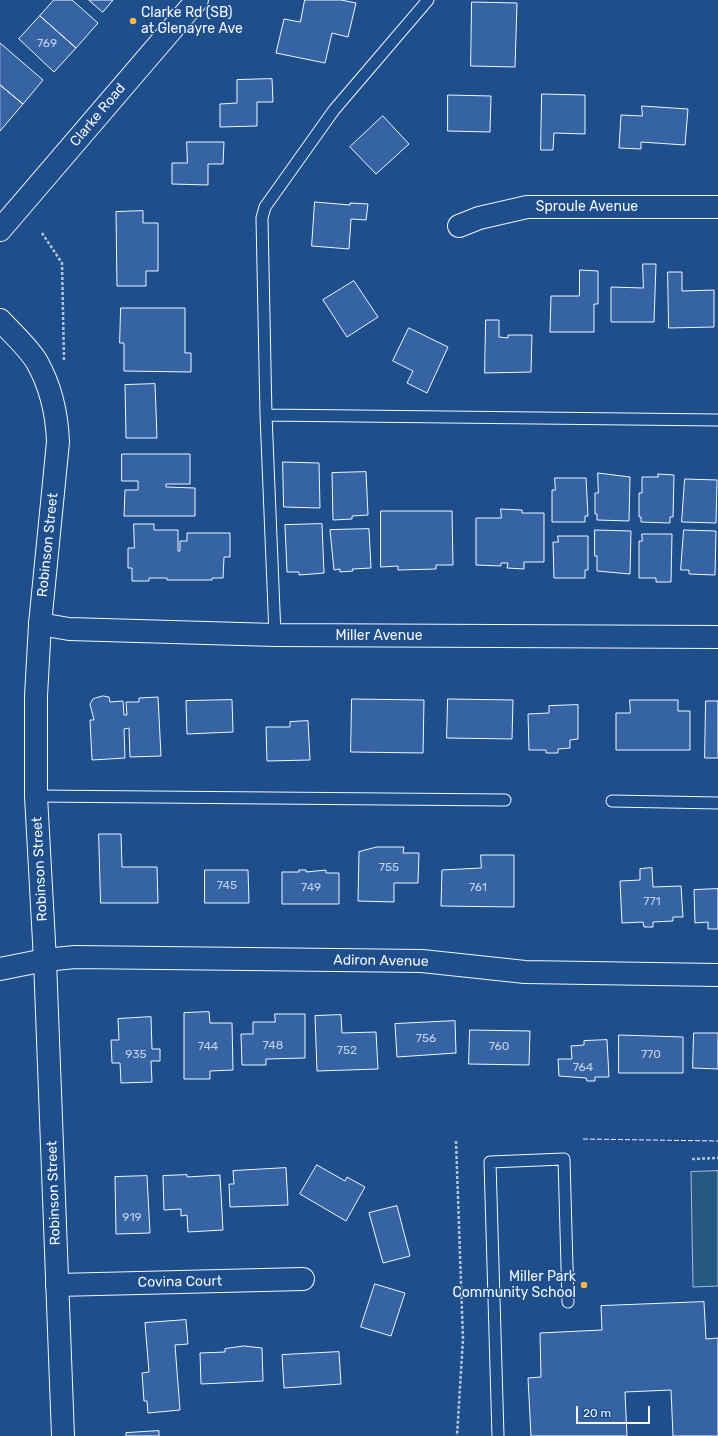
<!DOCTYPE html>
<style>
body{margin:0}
#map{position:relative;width:718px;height:1436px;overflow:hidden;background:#1f4e8c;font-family:Rubik,sans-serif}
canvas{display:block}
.scale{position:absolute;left:576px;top:1406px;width:74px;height:18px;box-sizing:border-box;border:2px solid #f2f6ff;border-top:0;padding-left:5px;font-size:12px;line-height:14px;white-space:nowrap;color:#f2f6ff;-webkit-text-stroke:3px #1f4e8c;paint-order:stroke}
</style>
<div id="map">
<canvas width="718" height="1436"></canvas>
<div class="scale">20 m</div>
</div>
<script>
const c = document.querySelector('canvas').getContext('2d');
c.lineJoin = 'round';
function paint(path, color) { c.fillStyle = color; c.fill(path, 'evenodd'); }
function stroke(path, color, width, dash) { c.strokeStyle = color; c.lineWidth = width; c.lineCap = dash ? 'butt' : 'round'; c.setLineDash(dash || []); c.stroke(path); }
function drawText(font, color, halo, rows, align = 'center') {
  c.font = font + ' Rubik,sans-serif'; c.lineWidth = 3; c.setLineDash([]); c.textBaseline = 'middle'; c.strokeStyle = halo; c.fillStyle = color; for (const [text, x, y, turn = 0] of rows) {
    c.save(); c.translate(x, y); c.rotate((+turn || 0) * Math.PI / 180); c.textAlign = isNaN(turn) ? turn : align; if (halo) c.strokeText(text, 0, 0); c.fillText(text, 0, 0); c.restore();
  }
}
const green = new Path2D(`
 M 718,1171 L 718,1286 L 693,1287 L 691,1172 Z`);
paint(green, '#245a82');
stroke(green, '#a8bbd7', 1);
const building = new Path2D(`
 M 54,0 L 72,0 L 98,23 L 76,48 L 40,16 Z
 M 89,0 L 113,0 L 103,12 Z
 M 305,0 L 341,0 L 356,3 L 348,37 L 332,33 L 325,63 L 276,53 L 284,19 L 300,22 Z
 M 472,2 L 517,3 L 515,67 L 471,66 Z
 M 40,16 L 76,48 L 54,72 L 19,39 Z
 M 0,43 L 43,80 L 23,104 L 0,85 Z
 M 272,79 L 273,102 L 257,102 L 257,126 L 220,127 L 220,104 L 237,103 L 237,80 Z
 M 0,85 L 23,104 L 0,131 Z
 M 542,94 L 585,95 L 585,134 L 554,133 L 553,150 L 541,150 Z
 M 448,95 L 491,96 L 490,132 L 448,131 Z
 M 642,106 L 688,109 L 685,145 L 641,142 L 641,149 L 619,148 L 621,115 L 642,116 Z
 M 383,116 L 409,144 L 376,174 L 350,147 Z
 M 187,142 L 224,142 L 223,164 L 208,164 L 208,185 L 172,184 L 172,163 L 187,163 Z
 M 315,202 L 350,205 L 350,203 L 368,204 L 366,220 L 351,219 L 349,249 L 312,246 Z
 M 143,211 L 143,223 L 158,223 L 158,271 L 146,271 L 146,286 L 117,286 L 116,212 Z
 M 643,264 L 656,264 L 654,322 L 611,322 L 611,287 L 643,288 Z
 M 580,270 L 598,271 L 598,304 L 594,304 L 594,332 L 550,332 L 551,296 L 579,296 Z
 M 668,272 L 682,272 L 682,291 L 714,290 L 714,327 L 669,328 Z
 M 354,281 L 378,317 L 347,337 L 323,300 Z
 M 121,308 L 185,308 L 185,353 L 191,353 L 191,372 L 124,371 L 124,343 L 120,343 Z
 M 486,320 L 499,320 L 499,337 L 508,338 L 508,335 L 532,335 L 531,372 L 485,373 Z
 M 409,328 L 448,347 L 427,393 L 407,383 L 413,371 L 393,361 Z
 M 155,384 L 157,438 L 126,438 L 125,385 Z
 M 122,454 L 190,454 L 190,484 L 166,484 L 166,487 L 195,488 L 195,516 L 124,516 L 125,490 L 138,490 L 138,481 L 122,481 Z
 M 283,462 L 319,463 L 320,508 L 284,507 Z
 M 366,472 L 368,515 L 352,516 L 352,519 L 333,520 L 332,473 Z
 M 598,473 L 630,477 L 629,521 L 597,520 L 597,514 L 595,514 L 595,493 L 598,493 Z
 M 658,474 L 674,475 L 673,517 L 670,517 L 670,523 L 641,522 L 641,517 L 639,517 L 639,493 L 642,493 L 642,477 L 658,477 Z
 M 555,478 L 586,478 L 588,516 L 585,516 L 585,522 L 552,522 L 552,490 L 555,490 Z
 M 685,479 L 717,480 L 716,523 L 682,522 Z
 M 501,509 L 522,510 L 522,513 L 544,513 L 544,562 L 524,562 L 524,569 L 507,568 L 508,563 L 501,563 L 501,566 L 476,565 L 476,518 L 501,518 Z
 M 381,511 L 452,511 L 453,565 L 436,565 L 436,569 L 398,570 L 398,566 L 381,567 Z
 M 134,524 L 154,524 L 154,530 L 178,530 L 178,551 L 180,551 L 180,541 L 187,541 L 187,533 L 230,533 L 230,557 L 224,557 L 223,578 L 212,578 L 212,580 L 167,580 L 167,578 L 149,578 L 149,581 L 132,581 L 132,568 L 128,568 L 128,548 L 134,548 Z
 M 322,524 L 324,573 L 299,575 L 299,572 L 287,572 L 285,525 Z
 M 369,529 L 371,568 L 352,569 L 353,571 L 340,572 L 340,569 L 334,570 L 330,530 Z
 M 595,530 L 631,531 L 630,574 L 597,571 L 597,556 L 595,556 Z
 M 684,530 L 716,531 L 715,575 L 689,574 L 689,570 L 681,570 Z
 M 642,534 L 672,534 L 671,582 L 656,582 L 656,578 L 639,578 L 639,541 L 642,541 Z
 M 558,536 L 588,536 L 588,570 L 585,570 L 585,578 L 554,578 L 553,542 L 558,542 Z
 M 103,696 L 109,697 L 110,702 L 123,701 L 124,715 L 127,715 L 126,702 L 139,702 L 139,698 L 158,697 L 161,756 L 130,757 L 129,728 L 124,729 L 125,758 L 92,760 L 90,720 L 94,720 L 90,704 L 93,699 Z
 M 352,699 L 424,700 L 423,753 L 351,752 Z
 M 448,699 L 513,700 L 512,739 L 447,738 Z
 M 232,700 L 233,732 L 187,734 L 186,701 Z
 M 630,700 L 678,700 L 678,711 L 690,711 L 690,750 L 616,750 L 616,713 L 630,713 Z
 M 706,701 L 718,701 L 718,758 L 705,758 Z
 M 578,705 L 578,739 L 570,740 L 570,748 L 558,749 L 558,753 L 546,753 L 546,750 L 529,750 L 528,714 L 549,713 L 549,706 Z
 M 308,721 L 310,760 L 267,761 L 266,727 L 290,727 L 290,722 Z
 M 99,834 L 121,834 L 122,867 L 157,867 L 158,903 L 101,903 Z
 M 377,847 L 404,847 L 403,853 L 419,853 L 418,883 L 394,883 L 394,902 L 358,901 L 359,852 Z
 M 481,855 L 514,855 L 514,907 L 441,906 L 442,870 L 481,868 Z
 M 652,868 L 653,887 L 681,886 L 683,917 L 673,917 L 673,921 L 653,922 L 653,927 L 644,927 L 643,922 L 622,923 L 620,881 L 640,880 L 640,869 Z
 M 205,870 L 248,870 L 249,903 L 205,903 Z
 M 299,870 L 306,870 L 306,872 L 326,870 L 326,873 L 339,873 L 339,904 L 282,904 L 282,872 L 299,872 Z
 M 718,889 L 718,929 L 708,929 L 708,922 L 695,923 L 694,890 Z
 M 209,1012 L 210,1023 L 232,1023 L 233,1070 L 210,1071 L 210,1079 L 184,1079 L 184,1013 Z
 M 275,1014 L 305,1014 L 305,1058 L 266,1059 L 266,1065 L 242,1065 L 241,1034 L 253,1034 L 253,1022 L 275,1022 Z
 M 341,1015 L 342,1033 L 376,1032 L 378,1069 L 317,1071 L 315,1016 Z
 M 151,1017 L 152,1049 L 160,1049 L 160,1061 L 151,1061 L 152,1082 L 121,1083 L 120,1063 L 112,1063 L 111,1040 L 119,1040 L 118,1019 Z
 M 455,1021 L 456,1053 L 397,1057 L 395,1024 Z
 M 470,1030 L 530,1031 L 529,1065 L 469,1064 Z
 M 694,1033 L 718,1033 L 718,1069 L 693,1068 Z
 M 619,1035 L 683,1037 L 683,1073 L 619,1073 Z
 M 607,1040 L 609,1077 L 595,1077 L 595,1081 L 587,1081 L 586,1078 L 559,1076 L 558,1059 L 572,1059 L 571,1046 L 584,1045 L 584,1041 Z
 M 317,1165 L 345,1181 L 347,1177 L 365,1187 L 346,1221 L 300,1194 Z
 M 286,1168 L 288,1205 L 230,1207 L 229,1184 L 234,1184 L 233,1171 Z
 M 187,1175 L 187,1177 L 220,1175 L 223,1230 L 188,1232 L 187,1215 L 181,1216 L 181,1209 L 164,1210 L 163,1176 Z
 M 147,1176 L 150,1233 L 116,1234 L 115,1177 Z
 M 397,1206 L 410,1256 L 383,1263 L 369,1213 Z
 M 375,1284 L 405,1293 L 391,1336 L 361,1327 Z
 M 704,1302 L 706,1339 L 718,1338 L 718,1436 L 673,1436 L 671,1390 L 625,1392 L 627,1436 L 531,1436 L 528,1378 L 541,1377 L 540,1333 L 602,1330 L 601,1306 Z
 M 186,1320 L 188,1344 L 175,1345 L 180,1410 L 148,1413 L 147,1401 L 144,1401 L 142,1373 L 149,1372 L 145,1323 Z
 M 244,1346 L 262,1348 L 263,1381 L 201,1384 L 200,1353 L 225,1352 L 225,1349 Z
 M 339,1352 L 341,1384 L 284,1388 L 282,1355 Z
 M 159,1431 L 159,1436 L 126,1436 L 126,1433 Z`);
paint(building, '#3563a3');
stroke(building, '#f2f6ff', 1);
const service = new Path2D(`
 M 266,415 L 718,420
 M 275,635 L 266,415 L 262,218 L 265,207 L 334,110 L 428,0
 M 36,796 L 505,800
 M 612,801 L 718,803
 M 498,1436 L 490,1162 L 564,1159 L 568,1302`);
const minor = new Path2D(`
 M 459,226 L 479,218 L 527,207 L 718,207
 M 40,624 L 69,629 L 275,635 L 718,637
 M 0,969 L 45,960 L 75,957 L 422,961 L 525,972 L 718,975
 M 57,1285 L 303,1279`);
const tertiary = new Path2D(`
 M 0,320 C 12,333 28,347 37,362 C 51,387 57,414 58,442 L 40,624 L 36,696 L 36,796 L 45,960 L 63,1436`);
const secondary = new Path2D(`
 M 0,230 L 197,0`);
stroke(service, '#f2f6ff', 13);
stroke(minor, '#f2f6ff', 24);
stroke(tertiary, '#f2f6ff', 24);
stroke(secondary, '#f2f6ff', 24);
stroke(new Path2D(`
 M 42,233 L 62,263 L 64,360
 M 456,1141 L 463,1339 L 457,1436
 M 692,1159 L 718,1158`), '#b3c4dc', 2.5, [3, 2]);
stroke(service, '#1f4e8c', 11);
stroke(minor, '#1f4e8c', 22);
stroke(tertiary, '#1f4e8c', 22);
stroke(secondary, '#1f4e8c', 22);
stroke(new Path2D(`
 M 583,1139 L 718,1141`), '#f2f6ff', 1, [5, 2]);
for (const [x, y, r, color] of [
 [133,21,4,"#ffb74d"],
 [584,1285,4,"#ffb74d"]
]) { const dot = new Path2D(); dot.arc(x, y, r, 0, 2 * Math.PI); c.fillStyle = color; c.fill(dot); stroke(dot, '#1f4e8c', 1.5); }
drawText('12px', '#c3d1e8', null, [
 ["769",47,44],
 ["755",389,868],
 ["745",227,886],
 ["749",311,888],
 ["761",478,888],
 ["771",652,902],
 ["756",426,1039],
 ["748",273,1046],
 ["744",208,1047],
 ["760",499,1047],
 ["752",347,1051],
 ["935",136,1055],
 ["770",651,1055],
 ["764",583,1068],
 ["919",132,1218]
]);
drawText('14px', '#f2f6ff', '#1f4e8c', [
 ["Clarke Rd (SB)",141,13],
 ["at Glenayre Ave",141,29],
 ["Miller Park",576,1277,"right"],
 ["Community School",576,1293,"right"]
], 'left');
drawText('14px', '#f2f6ff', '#1f4e8c', [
 ["Clarke Road",98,115,-50],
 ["Sproule Avenue",587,207],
 ["Robinson Street",48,545,-84],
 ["Miller Avenue",379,636],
 ["Robinson Street",40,869,-93],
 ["Adiron Avenue",381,961,1],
 ["Robinson Street",54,1193,-92],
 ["Covina Court",180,1282,-1]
]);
</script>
